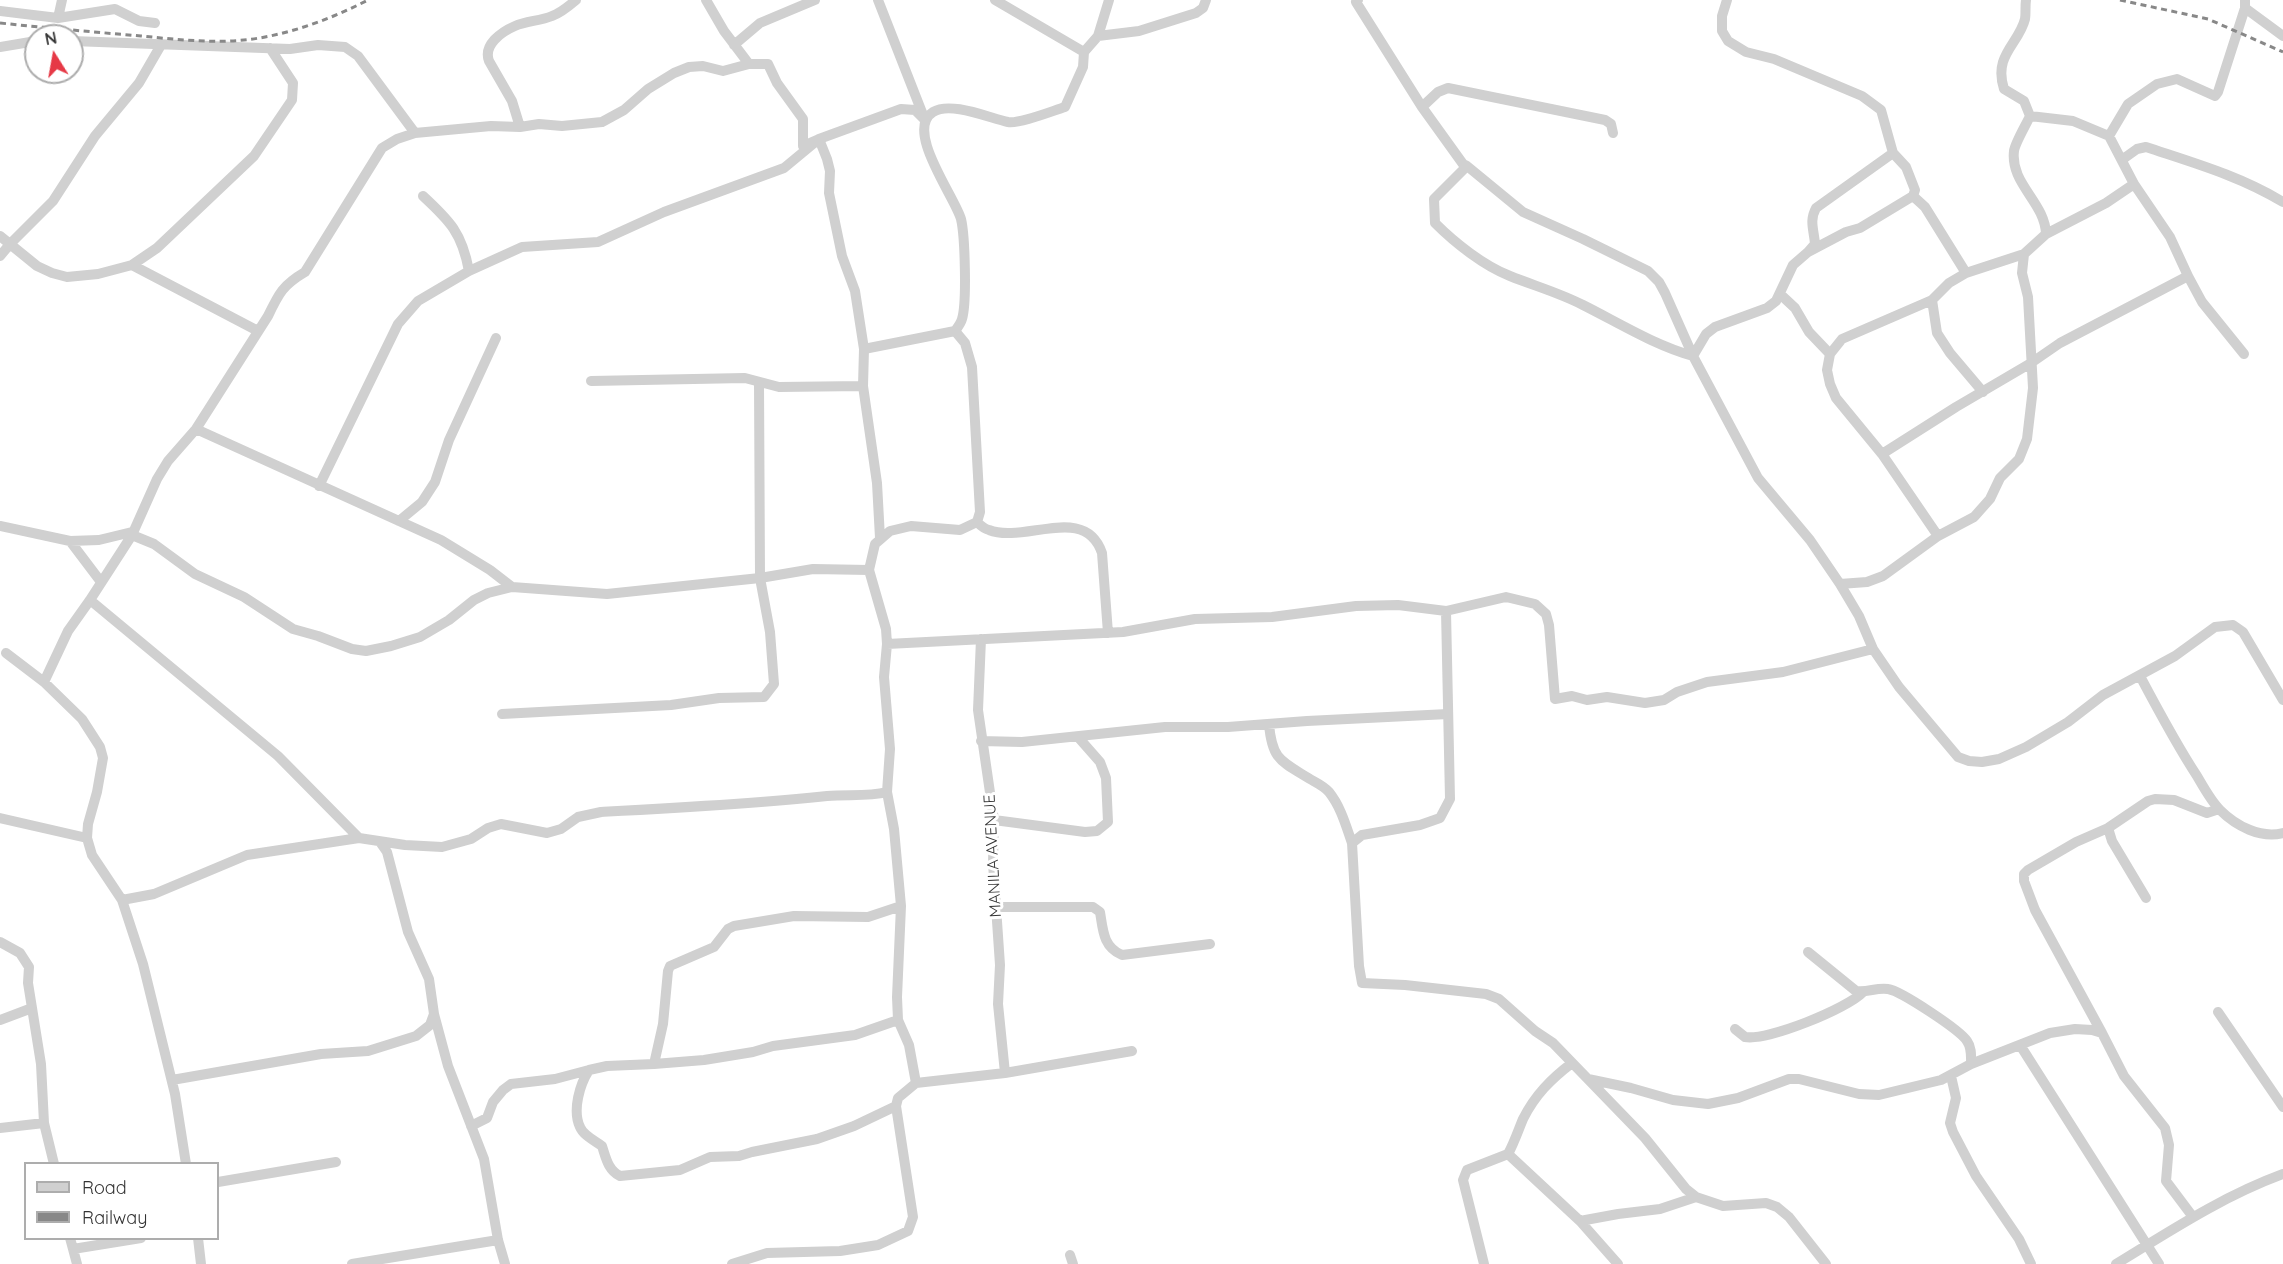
<!DOCTYPE html>
<style>
body{margin:0}
#map{position:relative;width:2283px;height:1264px;overflow:hidden;background:#fff;font-family:Quicksand,sans-serif}
canvas{display:block}
.legend{position:absolute;left:24px;top:1162px;width:195px;height:78px;box-sizing:border-box;background:#fff;border:2px solid #adadad;margin:0;padding:8px 10px;list-style:none;font-size:18px;color:#333}
.legend li{display:flex;align-items:center;gap:12px;height:30px}
.legend b{width:30px;border:2px solid #adadad}
.north{position:absolute;left:24px;top:24px;width:60px;height:60px;box-sizing:border-box;background:#fff;border:2px solid #adadad;border-radius:50%;rotate:349deg;font-size:16px;font-weight:700;line-height:24px;text-align:center;color:#333}
.north::after{content:'';display:block;margin:auto;width:21px;height:27px;background:#e63946;clip-path:polygon(50% 0,100% 100%,50% 72%,0 100%)}
</style>
<div id="map">
<canvas width="2283" height="1264"></canvas>
<ul class="legend">
<li><b style="height:8px;background:#d0d0d0"></b>Road</li>
<li><b style="height:8px;background:#888"></b>Railway</li>
</ul>
<div class="north">N</div>
</div>
<script>
const c = document.querySelector('canvas').getContext('2d');
c.lineJoin = 'round';
function stroke(path, color, width, dash) { c.strokeStyle = color; c.lineWidth = width; c.lineCap = dash ? 'butt' : 'round'; c.setLineDash(dash || []); c.stroke(path); }
function drawText(font, color, halo, rows, align = 'center') {
  c.font = font + ' Quicksand,sans-serif'; c.lineWidth = 6; c.setLineDash([]); c.textBaseline = 'middle'; c.strokeStyle = halo; c.fillStyle = color; for (const [text, x, y, turn = 0] of rows) {
    c.save(); c.translate(x, y); c.rotate((+turn || 0) * Math.PI / 180); c.textAlign = isNaN(turn) ? turn : align; if (halo) c.strokeText(text, 0, 0); c.fillText(text, 0, 0); c.restore();
  }
}
stroke(new Path2D(`
 M 706,0 L 724,31 L 749,64
 M 995,0 L 1084,52
 M 1358,0 L 1356,2 L 1422,107 L 1463,164 L 1467,166 L 1434,199 L 1435,223 C 1455,243 1484,266 1510,276 C 1535,286 1560,293 1583,305 C 1619,323 1654,345 1693,356 L 1758,478 L 1810,540 L 1840,584 L 1859,616 L 1873,649 L 1899,687 L 1958,757 L 1969,761 L 1982,762 L 1999,759 L 2026,747 L 2068,722 L 2103,695 L 2175,656 L 2215,627 L 2233,625 L 2243,632 L 2283,700
 M 1727,0 L 1722,16 L 1722,31 L 1728,41 L 1746,52 L 1774,59 L 1862,96 L 1881,110 L 1893,153 L 1906,167 L 1915,190 L 1913,196
 M 2245,8 L 2283,36
 M 0,11 L 58,18 L 115,9 L 139,21 L 155,23
 M 58,18 L 62,0
 M 1098,36 L 1139,31 L 1196,13 L 1203,8 L 1206,0
 M 72,41 L 290,49 L 318,45 L 345,47 L 358,56 L 415,133
 M 734,45 L 760,23 L 815,0
 M 0,47 L 36,41
 M 1422,107 L 1438,92 L 1448,88 L 1605,120 L 1611,124 L 1613,133
 M 2030,116 L 2073,121 L 2109,136
 M 520,127 L 512,101 L 489,61 C 483,45 501,32 515,26 C 526,21 540,21 552,16 C 561,13 569,6 576,0
 M 2123,159 L 2137,149 L 2146,147 C 2194,163 2240,176 2283,202
 M 1467,166 L 1523,212 L 1583,239 L 1648,271 L 1659,282 L 1665,293 L 1693,356
 M 423,196 C 450,221 462,233 469,271
 M 1913,196 L 1925,207 L 1966,273
 M 2046,234 L 2106,203 L 2134,184
 M 0,236 L 37,266 L 52,273 L 67,277 L 98,274 L 132,265 L 157,248 L 254,156 L 292,100 L 293,83 L 270,48
 M 1808,252 L 1815,244 C 1814,230 1809,221 1816,208 L 1893,153
 M 0,256 L 10,244 L 53,201 L 95,136 L 139,83 L 161,45
 M 132,265 L 258,331
 M 2188,276 L 2202,302 L 2244,354
 M 1780,294 L 1795,308 L 1809,332 L 1830,354
 M 1932,300 L 1937,333 L 1950,353 L 1983,392
 M 864,349 L 955,331 C 958,327 961,323 962,319 C 967,303 965,236 961,219 C 955,197 904,130 933,112 C 951,101 989,118 1008,122 C 1020,124 1052,111 1065,107 L 1083,67 L 1084,52 L 1098,36 L 1109,0
 M 1693,356 L 1706,334 L 1715,327 L 1767,308 L 1776,301 L 1793,265 L 1808,252 L 1846,232 L 1860,228 L 1913,196
 M 591,381 L 745,378 L 779,387 L 863,386
 M 196,429 L 441,540 L 490,570 L 512,587
 M 1882,454 L 1956,407 L 2031,363 L 2060,343 L 2188,276 L 2170,237 L 2134,184 L 2109,136 L 2128,104 L 2157,84 L 2177,79 L 2215,96 L 2218,92 L 2245,8 L 2245,0
 M 319,486 L 398,324 L 418,301 L 469,271 L 522,247 L 598,242 L 664,212 L 784,168 L 819,139 L 901,109 L 915,110 L 925,120 L 878,0
 M 399,521 L 422,502 L 435,482 L 449,440 L 496,338
 M 977,522 C 980,525 985,529 989,530 C 1024,544 1085,503 1102,553 L 1108,633
 M 0,526 L 70,541 L 99,540 L 132,532
 M 132,535 L 154,544 L 195,574 L 244,597 L 293,629 L 318,636 L 352,649 L 366,651 L 391,646 L 420,637 L 449,620 L 474,600 L 488,593 L 512,587 L 607,594 L 760,578 L 813,569 L 869,570
 M 1938,536 L 1882,454 L 1836,398 L 1830,384 L 1827,370 L 1830,354 L 1842,339 L 1932,300 L 1949,283 L 1966,273 L 2024,254 L 2046,234 C 2045,202 2010,184 2014,151 C 2015,143 2026,125 2030,116 L 2024,101 L 2004,89 C 1993,55 2019,44 2025,19 C 2026,13 2025,6 2026,0
 M 70,541 L 101,582
 M 1840,584 L 1867,582 L 1883,576 L 1938,536 L 1974,517 L 1990,499 L 2000,478 L 2019,459 L 2027,439 L 2033,388 L 2028,297 L 2022,273 L 2024,254
 M 90,600 L 278,756 L 359,838 L 405,845 L 442,847 L 471,839 L 488,828 L 501,824 L 547,833 L 561,829 L 578,817 L 601,812 C 676,808 752,804 827,796 C 848,794 867,797 887,792
 M 1446,611 L 1450,799 L 1440,818 L 1420,825 L 1362,835 L 1352,843 L 1359,966 L 1362,983 L 1405,985 L 1486,994 L 1499,999 L 1535,1031 L 1553,1043 L 1645,1138 L 1686,1189 L 1696,1197 L 1723,1206 L 1766,1203 L 1777,1207 L 1789,1217 L 1826,1264
 M 981,639 L 978,710 L 994,820 L 993,863 L 1000,965 L 998,1004 L 1005,1073
 M 887,644 L 1123,632 L 1195,619 L 1272,617 L 1356,606 L 1398,605 L 1446,611 L 1506,597 L 1535,604 L 1546,614 L 1549,625 L 1555,699 L 1572,696 L 1587,700 L 1607,697 L 1645,703 L 1664,700 L 1677,692 L 1707,682 L 1783,672 L 1873,649
 M 6,653 L 44,682 L 68,631 L 90,600 L 132,535 L 157,479 L 168,461 L 196,429 L 268,316 C 279,293 283,285 305,272 L 382,148 L 397,139 L 415,133 L 491,126 L 520,127 L 539,124 L 562,126 L 602,122 L 624,110 L 648,89 L 674,73 L 689,67 L 703,66 L 723,71 L 749,64 L 768,64 L 777,83 L 803,119 L 803,146 L 819,139 L 827,159 L 830,171 L 829,193 L 842,256 L 855,291 L 864,349 L 863,386 L 877,483 L 880,538
 M 2140,676 C 2158,710 2176,744 2197,776 C 2204,788 2211,801 2220,810 C 2236,826 2261,839 2283,833
 M 44,682 L 82,719 L 100,747 L 103,758 L 97,792 L 88,824 L 87,838 L 92,855 L 122,900 L 143,964 L 175,1094 L 186,1164
 M 502,714 L 671,705 L 719,698 L 764,697 L 774,684 L 770,632 L 760,578 L 759,383
 M 1269,724 C 1272,760 1281,761 1310,779 C 1317,783 1324,786 1329,792 C 1341,807 1346,826 1352,843
 M 981,741 L 1022,742 L 1165,727 L 1228,727 L 1307,721 L 1448,714
 M 0,818 L 87,838
 M 994,820 L 1085,832 L 1097,831 L 1108,822 L 1106,778 L 1100,762 L 1078,737
 M 2108,828 L 2112,841 L 2146,898
 M 122,900 L 154,894 L 247,855 L 359,838
 M 997,907 L 1093,907 L 1100,912 C 1103,930 1103,947 1122,955 L 1210,944
 M 0,942 L 20,953 L 29,967 L 28,983 L 41,1064 L 44,1123 L 54,1164
 M 1808,952 L 1856,991 C 1867,993 1877,987 1888,989 C 1901,991 1960,1030 1967,1041 C 1972,1048 1971,1056 1971,1064
 M 2218,1012 L 2283,1107
 M 434,1014 L 448,1066 L 484,1159 L 498,1240 L 505,1264
 M 0,1020 L 32,1008
 M 1735,1029 L 1745,1037 C 1767,1041 1847,1009 1863,992
 M 2102,1033 L 2035,910 L 2024,881 L 2024,874 L 2028,870 L 2076,842 L 2108,828 L 2148,801 L 2155,799 L 2174,800 L 2207,813 L 2219,809
 M 2020,1045 L 2159,1264
 M 654,1064 L 704,1060 L 753,1052 L 773,1046 L 855,1035 L 898,1020
 M 1951,1076 L 1956,1098 L 1950,1123 L 1953,1132 L 1976,1176 L 2019,1239 L 2031,1264
 M 1588,1079 L 1631,1088 L 1673,1100 L 1708,1104 L 1738,1098 L 1789,1079 L 1799,1079 L 1859,1094 L 1879,1095 L 1941,1080 L 1971,1064 L 2050,1033 L 2075,1029 L 2092,1030 L 2102,1033 L 2124,1076 L 2165,1128 L 2169,1145 L 2166,1181 L 2193,1217
 M 172,1080 L 321,1054 L 368,1051 L 416,1036 L 430,1025 L 434,1014 L 429,979 L 408,932 L 387,852 L 380,842
 M 916,1083 L 909,1045 L 898,1020 L 897,997 L 901,906 L 894,829 L 887,792 L 890,749 L 884,677 L 887,644 L 886,629 L 869,570 L 875,544 L 890,531 L 911,526 L 960,530 L 977,522 L 980,512 L 972,367 L 965,343 L 955,331
 M 896,1106 L 854,1126 L 817,1139 L 752,1152 L 739,1156 L 710,1157 L 680,1170 L 620,1176 C 608,1170 606,1158 602,1146 C 595,1141 583,1135 580,1127 C 572,1110 580,1084 589,1070 L 607,1066 L 654,1064 L 663,1024 L 668,971 L 670,966 L 714,947 L 728,929 L 734,926 L 794,916 L 868,917 L 901,906
 M 471,1126 L 487,1118 L 493,1102 L 503,1090 L 511,1084 L 555,1079 L 589,1070
 M 0,1128 L 44,1123
 M 1508,1154 L 1580,1221 L 1618,1264
 M 218,1182 L 336,1162
 M 1580,1221 L 1618,1214 L 1660,1209 L 1696,1197
 M 70,1238 L 73,1249 L 141,1238
 M 198,1238 L 201,1264
 M 73,1249 L 77,1264
 M 1070,1255 L 1073,1264
 M 352,1264 L 498,1240
 M 732,1264 L 767,1253 L 840,1251 L 878,1245 L 908,1231 L 913,1217 L 896,1106 L 898,1098 L 916,1083 L 1005,1073 L 1132,1051
 M 1484,1264 L 1463,1180 L 1467,1170 L 1508,1154 C 1514,1143 1518,1131 1523,1119 C 1535,1095 1551,1079 1572,1063
 M 2116,1264 C 2170,1231 2223,1196 2283,1174`), '#d0d0d0', 10);
stroke(new Path2D(`
 M 2120,0 L 2208,19 L 2283,52
 M 0,23 C 47,28 94,32 141,36 C 182,40 224,45 265,37 C 301,30 335,17 368,0`), '#888', 3, [6, 4.5]);
drawText('16px', '#333', '#fff', [
 ["MANILA AVENUE",993,856,-93]
]);
</script>
